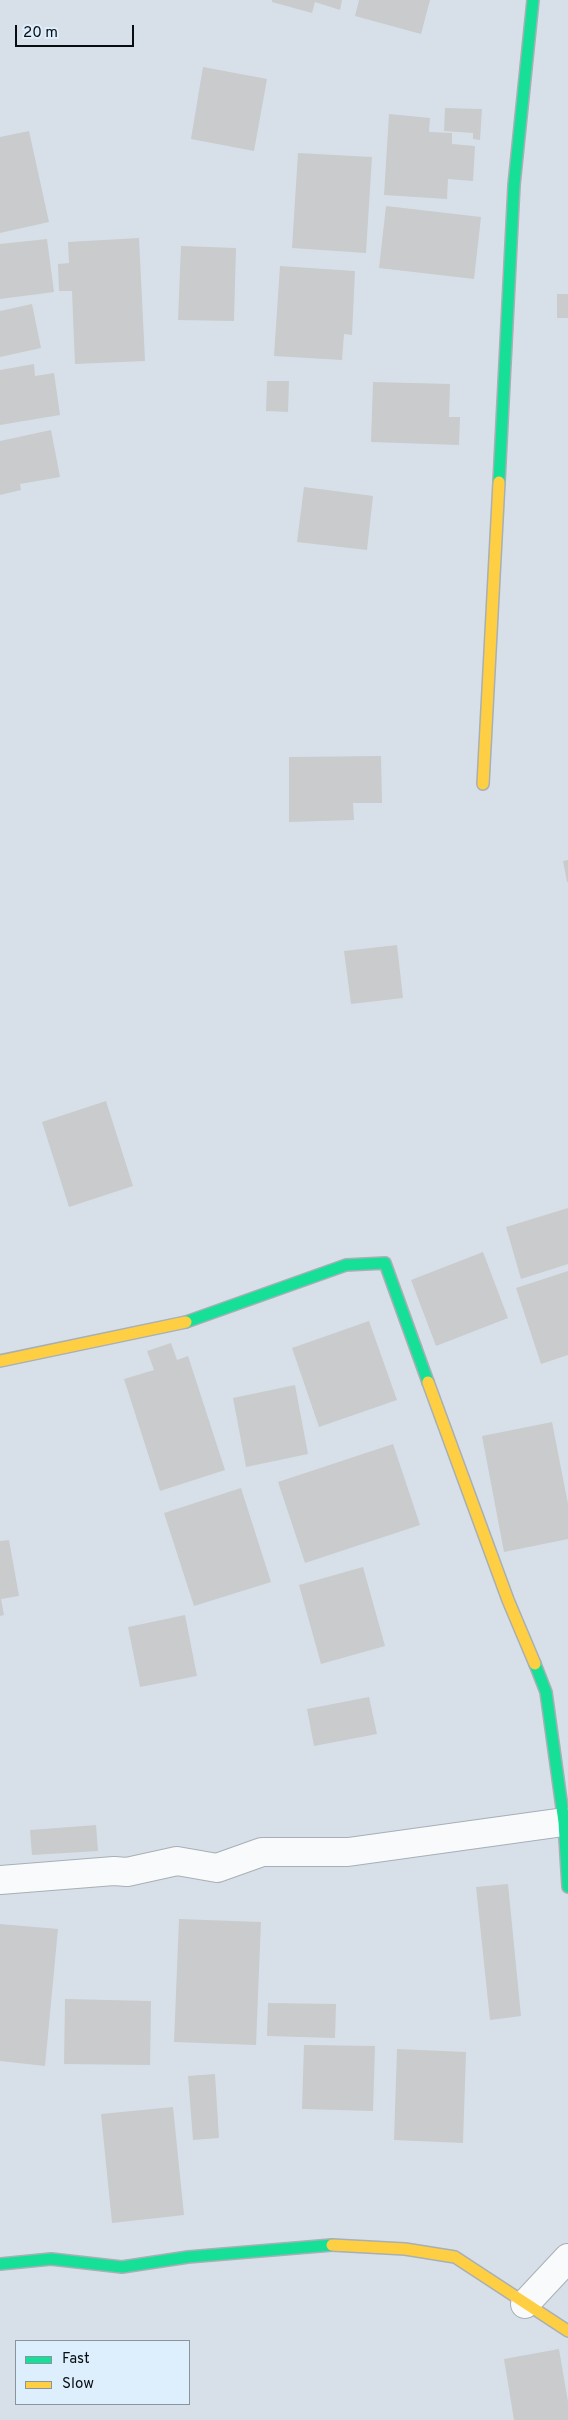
<!DOCTYPE html>
<style>
body{margin:0}
#map{position:relative;width:568px;height:2420px;overflow:hidden;background:#d7e0e8;font-family:Overpass,sans-serif}
canvas{display:block}
.legend{position:absolute;left:15px;top:2340px;width:175px;height:65px;box-sizing:border-box;background:#ddeefc;border:1px solid #88949e;margin:0;padding:6px 9px;list-style:none;font-size:15px;color:#080d12}
.legend li{display:flex;align-items:center;gap:10px;height:25px}
.legend b{width:25px;border:1px solid #88949e}
.scale{position:absolute;left:15px;top:25px;width:119px;height:22px;box-sizing:border-box;border:2px solid #080d12;border-top:0;padding-left:6px;font-size:15px;line-height:18px;white-space:nowrap;color:#080d12;-webkit-text-stroke:4px #ddeefc;paint-order:stroke}
</style>
<div id="map">
<canvas width="568" height="2420"></canvas>
<ul class="legend">
<li><b style="height:6px;background:#16e098"></b>Fast</li>
<li><b style="height:6px;background:#ffcf43"></b>Slow</li>
</ul>
<div class="scale">20 m</div>
</div>
<script>
const c = document.querySelector('canvas').getContext('2d');
c.lineJoin = 'round';
function paint(path, color) { c.fillStyle = color; c.fill(path, 'evenodd'); }
function stroke(path, color, width, dash) { c.strokeStyle = color; c.lineWidth = width; c.lineCap = dash ? 'butt' : 'round'; c.setLineDash(dash || []); c.stroke(path); }
paint(new Path2D(`
 M 272,0 L 342,0 L 340,10 L 315,2 L 312,13 L 272,2 Z
 M 359,0 L 430,0 L 421,34 L 355,16 Z
 M 203,67 L 267,79 L 254,151 L 191,139 Z
 M 445,108 L 482,109 L 480,140 L 473,139 L 473,133 L 444,131 Z
 M 389,114 L 430,118 L 429,132 L 452,133 L 452,144 L 475,146 L 473,181 L 448,179 L 447,199 L 384,195 Z
 M 29,131 L 49,222 L 0,233 L 0,137 Z
 M 298,153 L 372,157 L 366,253 L 292,248 Z
 M 386,206 L 481,217 L 474,279 L 379,268 Z
 M 139,238 L 145,361 L 75,364 L 72,291 L 59,291 L 58,264 L 69,263 L 68,242 Z
 M 47,239 L 54,292 L 0,299 L 0,244 Z
 M 181,246 L 236,248 L 234,321 L 178,320 Z
 M 280,266 L 355,271 L 352,335 L 344,334 L 342,360 L 274,356 Z
 M 557,294 L 568,294 L 568,318 L 557,318 Z
 M 32,304 L 41,348 L 0,357 L 0,311 Z
 M 34,364 L 35,376 L 54,373 L 60,415 L 0,425 L 0,370 Z
 M 267,381 L 289,381 L 288,412 L 266,411 Z
 M 373,382 L 450,384 L 449,417 L 460,417 L 459,445 L 371,442 Z
 M 51,430 L 60,477 L 20,484 L 21,490 L 0,495 L 0,441 Z
 M 304,487 L 373,496 L 367,550 L 297,542 Z
 M 381,756 L 382,803 L 353,803 L 354,820 L 289,822 L 289,757 Z
 M 568,860 L 568,882 L 567,882 L 563,861 Z
 M 397,945 L 403,998 L 351,1004 L 344,951 Z
 M 106,1101 L 133,1186 L 69,1207 L 42,1122 Z
 M 568,1208 L 568,1264 L 521,1279 L 506,1227 Z
 M 483,1252 L 508,1318 L 436,1346 L 411,1280 Z
 M 568,1271 L 568,1355 L 541,1364 L 516,1288 Z
 M 369,1321 L 397,1400 L 319,1427 L 292,1348 Z
 M 171,1343 L 177,1360 L 188,1356 L 225,1470 L 160,1491 L 124,1379 L 154,1370 L 147,1351 Z
 M 295,1385 L 308,1454 L 246,1467 L 233,1398 Z
 M 552,1422 L 568,1504 L 568,1539 L 504,1552 L 482,1436 Z
 M 393,1444 L 420,1525 L 305,1563 L 278,1482 Z
 M 241,1488 L 271,1582 L 194,1606 L 164,1513 Z
 M 9,1540 L 19,1596 L 1,1599 L 4,1615 L 0,1616 L 0,1541 Z
 M 363,1567 L 385,1646 L 321,1664 L 299,1585 Z
 M 185,1615 L 197,1676 L 140,1687 L 128,1627 Z
 M 369,1697 L 377,1734 L 314,1746 L 307,1709 Z
 M 96,1825 L 98,1851 L 32,1855 L 30,1830 Z
 M 508,1884 L 521,2016 L 490,2020 L 476,1887 Z
 M 179,1919 L 261,1922 L 256,2045 L 174,2042 Z
 M 0,1924 L 58,1929 L 45,2066 L 0,2061 Z
 M 65,1999 L 151,2001 L 150,2065 L 64,2064 Z
 M 268,2003 L 336,2004 L 335,2038 L 267,2036 Z
 M 304,2045 L 375,2046 L 373,2111 L 302,2109 Z
 M 397,2049 L 466,2052 L 463,2143 L 394,2140 Z
 M 215,2074 L 219,2138 L 193,2140 L 188,2076 Z
 M 173,2107 L 184,2215 L 112,2223 L 101,2114 Z
 M 559,2349 L 568,2402 L 568,2420 L 514,2420 L 504,2359 Z`), '#cacbcc');
const street = new Path2D(`
 M 0,1880 L 114,1871 L 127,1872 L 177,1861 L 217,1868 L 262,1852 L 348,1852 L 564,1822
 M 525,2304 L 568,2258`);
const fast = new Path2D(`
 M 499,482 L 514,185 L 533,0
 M 186,1322 L 346,1265 L 385,1263 L 428,1382
 M 535,1664 L 546,1692 L 564,1822 L 568,1887
 M 0,2264 L 51,2259 L 122,2267 L 188,2257 L 332,2245`);
const slow = new Path2D(`
 M 483,784 L 499,482
 M 0,1361 L 186,1322
 M 428,1382 L 508,1600 L 535,1664
 M 332,2245 L 405,2249 L 455,2257 L 568,2331`);
stroke(street, '#a8afb5', 30);
stroke(fast, '#a8afb5', 14);
stroke(slow, '#a8afb5', 14);
stroke(street, '#f9fafc', 28);
stroke(fast, '#16e098', 11);
stroke(slow, '#ffcf43', 11);
</script>
